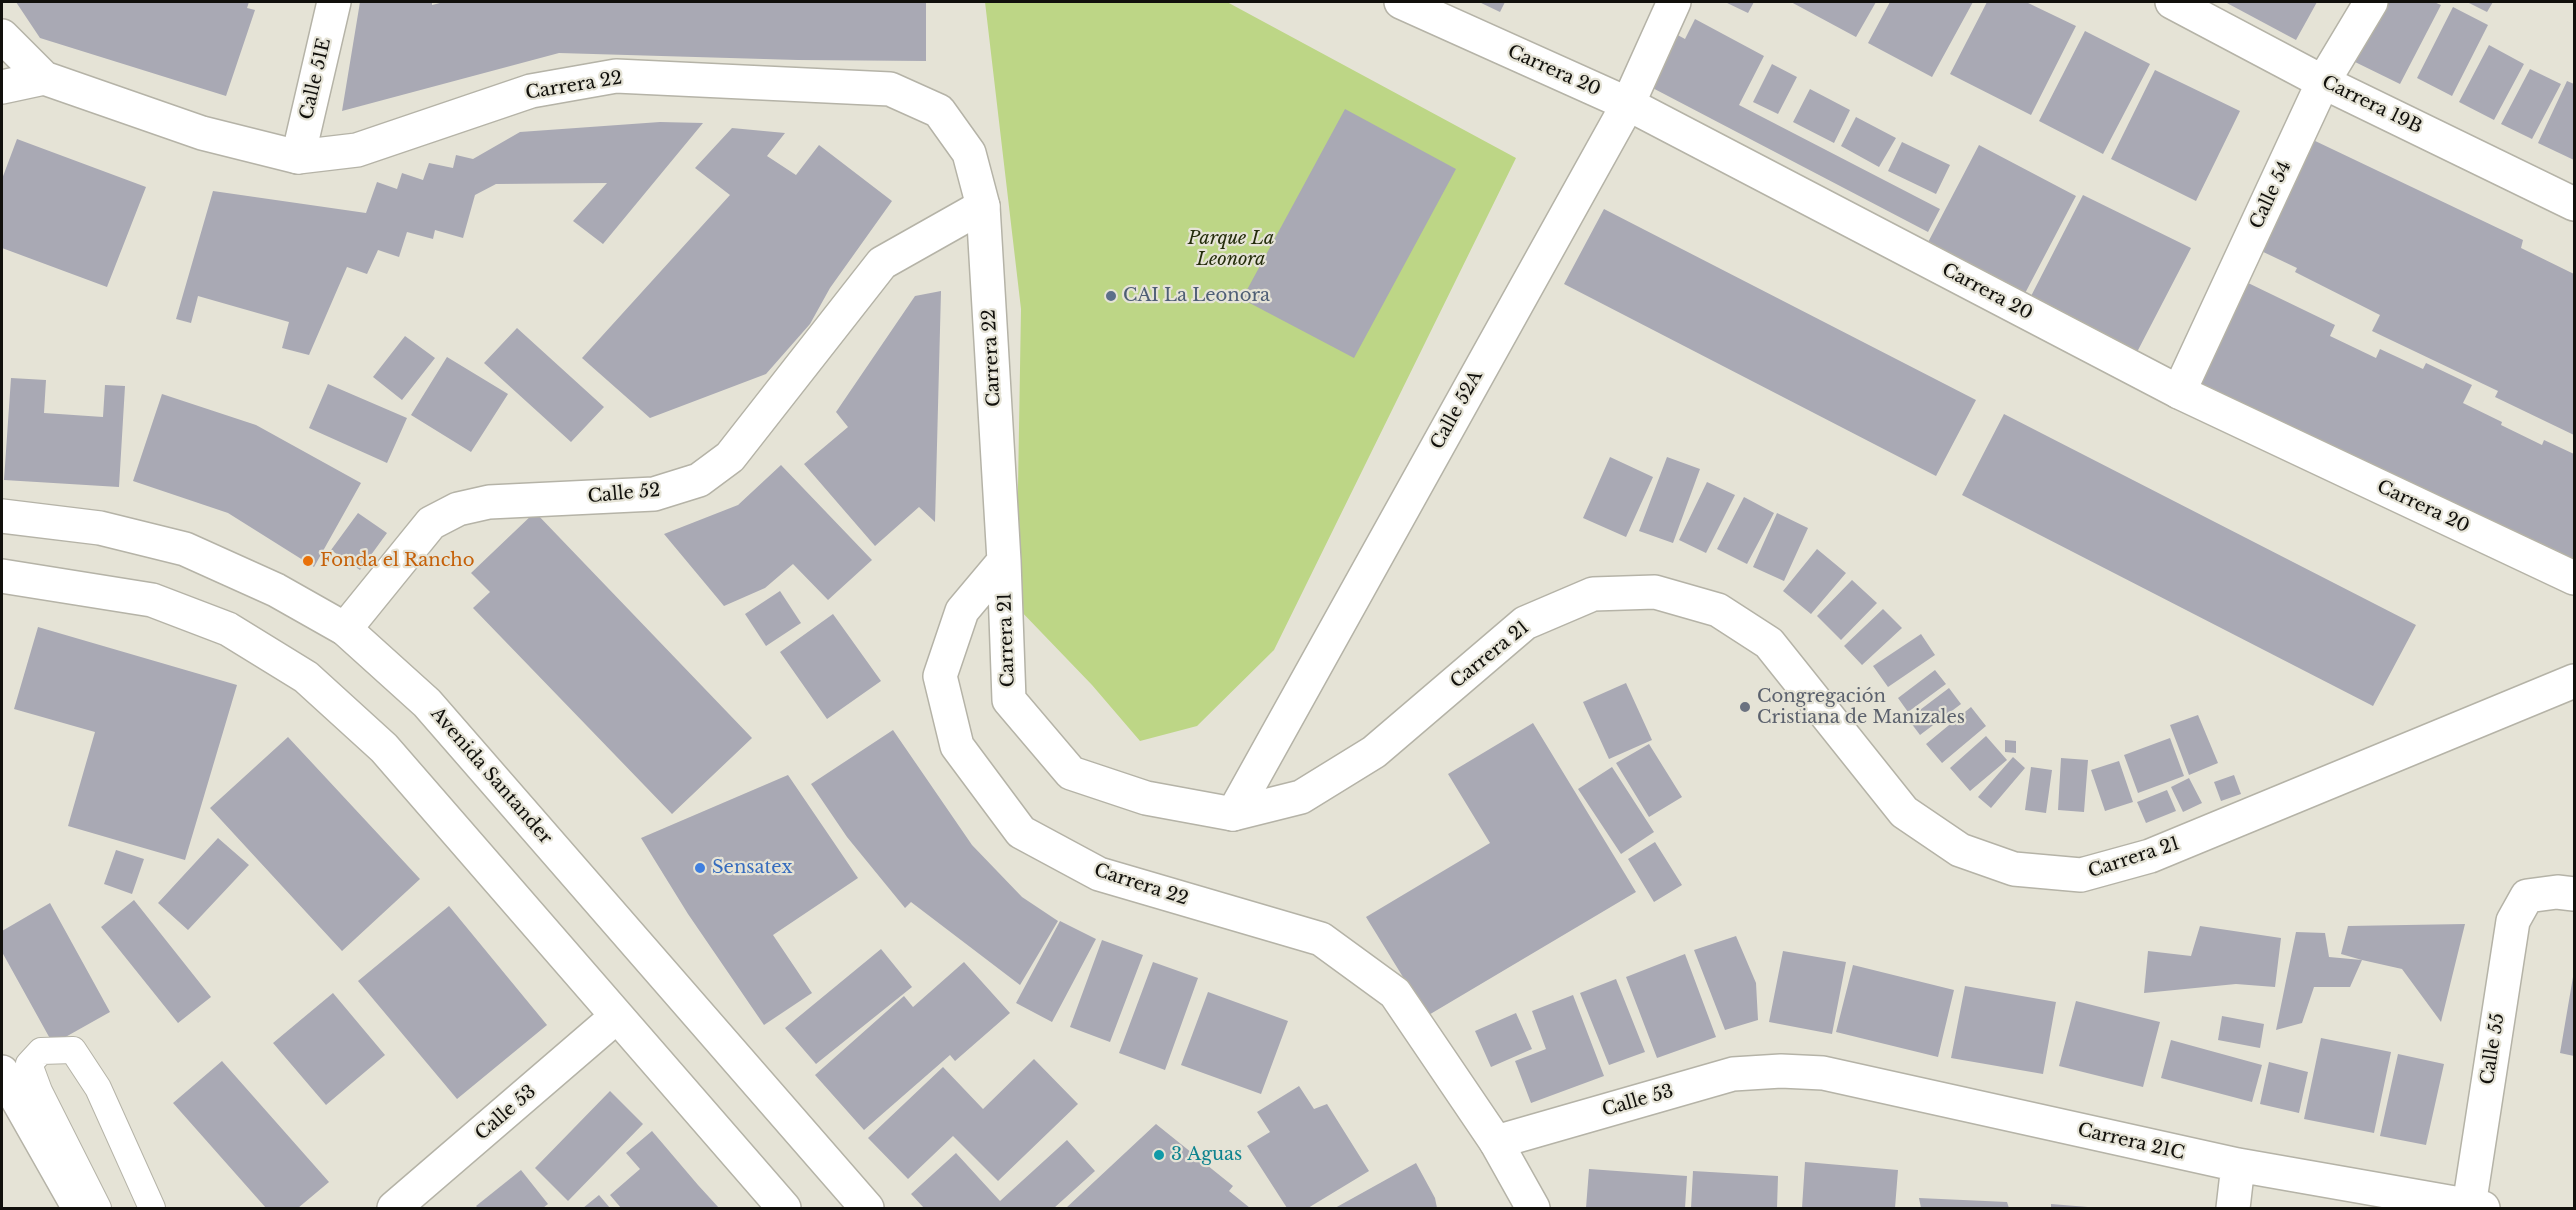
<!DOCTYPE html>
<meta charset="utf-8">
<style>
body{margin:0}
#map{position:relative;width:2576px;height:1210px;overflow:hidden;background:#e5e3d6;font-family:"Libre Baskerville",serif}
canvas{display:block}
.frame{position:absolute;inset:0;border:3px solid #11100c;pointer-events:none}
</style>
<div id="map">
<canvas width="2576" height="1210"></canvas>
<div class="frame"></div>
</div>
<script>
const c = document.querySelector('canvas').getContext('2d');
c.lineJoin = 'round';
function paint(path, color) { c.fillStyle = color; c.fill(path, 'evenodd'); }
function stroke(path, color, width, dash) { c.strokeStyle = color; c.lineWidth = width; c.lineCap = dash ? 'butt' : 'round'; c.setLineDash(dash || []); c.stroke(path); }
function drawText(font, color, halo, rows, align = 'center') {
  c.font = font + ' "Libre Baskerville",serif'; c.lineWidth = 4.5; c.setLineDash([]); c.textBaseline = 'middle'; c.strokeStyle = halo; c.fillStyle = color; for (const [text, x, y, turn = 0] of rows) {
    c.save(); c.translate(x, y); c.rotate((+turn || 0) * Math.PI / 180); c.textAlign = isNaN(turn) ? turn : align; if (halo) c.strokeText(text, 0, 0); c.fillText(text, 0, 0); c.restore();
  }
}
paint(new Path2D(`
 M 985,2 L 1227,2 L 1516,158 L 1274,650 L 1197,726 L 1140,741 L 1092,685 L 1016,606 L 1021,309 Z`), '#bdd686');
paint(new Path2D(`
 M 16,2 L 249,2 L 247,8 L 255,10 L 226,96 L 40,38 Z
 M 360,2 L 432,2 L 432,5 L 444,2 L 926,2 L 926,61 L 798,60 L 559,53 L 342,111 Z
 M 1479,2 L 1505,2 L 1500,12 Z
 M 1725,2 L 1754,2 L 1748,13 Z
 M 1791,2 L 1876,2 L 1856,37 Z
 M 1890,2 L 1973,2 L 1932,77 L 1868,43 Z
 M 1987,2 L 2026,2 L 2076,26 L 2031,115 L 1950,74 Z
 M 2225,2 L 2317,2 L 2296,40 Z
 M 2384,2 L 2434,2 L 2441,5 L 2400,84 L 2353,61 Z
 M 2467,2 L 2493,2 L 2487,12 Z
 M 2453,7 L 2488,25 L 2452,96 L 2417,78 Z
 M 1695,19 L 1764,56 L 1739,105 L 1940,209 L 1928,232 L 1645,84 L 1672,32 L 1685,39 Z
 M 2085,31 L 2150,64 L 2103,154 L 2039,121 Z
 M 2489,45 L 2524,64 L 2494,120 L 2459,102 Z
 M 1772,64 L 1797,77 L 1778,114 L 1753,102 Z
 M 2530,69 L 2561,84 L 2532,139 L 2501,124 Z
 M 2155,70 L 2240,111 L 2196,201 L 2111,159 Z
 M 2567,81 L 2574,84 L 2574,160 L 2538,143 Z
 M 1810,89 L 1850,110 L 1834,143 L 1793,122 Z
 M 1345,109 L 1456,169 L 1354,358 L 1242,299 Z
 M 1856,117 L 1896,138 L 1879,167 L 1841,146 Z
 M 660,122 L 703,123 L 603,244 L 573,221 L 607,183 L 496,184 L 475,195 L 463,238 L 435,230 L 433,239 L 407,232 L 399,257 L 378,250 L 367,274 L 347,267 L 309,355 L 282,348 L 289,322 L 198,296 L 191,323 L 176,319 L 213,191 L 366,213 L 377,182 L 397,189 L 402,173 L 423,180 L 429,163 L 453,168 L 456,155 L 473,159 L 520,132 Z
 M 732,128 L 785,133 L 767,156 L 796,175 L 819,145 L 892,201 L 830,288 L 810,324 L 766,374 L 650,418 L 582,358 L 730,195 L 695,168 Z
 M 17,139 L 146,187 L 107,287 L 2,248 L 2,179 Z
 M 2311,139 L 2523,240 L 2521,248 L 2574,274 L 2574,435 L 2495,397 L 2498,391 L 2372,331 L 2380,315 L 2295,272 L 2297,268 L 2257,249 Z
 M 1902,142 L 1950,165 L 1936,194 L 1888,171 Z
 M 1979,145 L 2076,196 L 2022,299 L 1925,248 Z
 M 2083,195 L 2191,248 L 2136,354 L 2029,300 Z
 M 1604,209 L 1976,400 L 1936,476 L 1564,284 Z
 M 2244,281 L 2335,325 L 2330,336 L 2376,358 L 2380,349 L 2423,369 L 2426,363 L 2472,385 L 2463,403 L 2502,422 L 2501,425 L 2542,445 L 2544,440 L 2574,454 L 2574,570 L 2192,389 Z
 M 941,291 L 935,522 L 919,507 L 875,546 L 804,464 L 848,427 L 836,412 L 915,296 Z
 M 517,328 L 604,407 L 571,442 L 484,363 Z
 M 405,336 L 435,358 L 402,400 L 373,377 Z
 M 447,357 L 508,394 L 471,452 L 411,415 Z
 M 11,378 L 46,380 L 44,413 L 103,417 L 105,385 L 125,386 L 119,487 L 4,480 Z
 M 328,384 L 407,418 L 387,463 L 309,428 Z
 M 162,394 L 256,425 L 361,483 L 314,567 L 228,513 L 133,481 Z
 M 2004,414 L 2416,625 L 2373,706 L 1962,495 Z
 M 1610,457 L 1653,477 L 1626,537 L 1583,518 Z
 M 1667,457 L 1700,469 L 1673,543 L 1639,531 Z
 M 781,465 L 872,560 L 828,600 L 793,564 L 765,588 L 724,606 L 664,534 L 738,505 Z
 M 1707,482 L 1735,495 L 1706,553 L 1679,540 Z
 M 1744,497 L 1774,513 L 1747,564 L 1717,549 Z
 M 535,512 L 752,738 L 672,814 L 473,608 L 490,592 L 471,573 Z
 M 358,513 L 387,533 L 360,570 L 331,550 Z
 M 1777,513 L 1808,528 L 1784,581 L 1753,567 Z
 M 1817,549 L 1846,573 L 1811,614 L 1783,591 Z
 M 1852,580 L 1877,603 L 1841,640 L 1817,616 Z
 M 780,591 L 801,623 L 766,646 L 745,614 Z
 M 1883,609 L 1902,628 L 1862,665 L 1844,646 Z
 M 833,614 L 881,681 L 827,719 L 780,652 Z
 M 38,627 L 237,685 L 185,860 L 68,826 L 95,732 L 14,709 Z
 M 1921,634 L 1935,655 L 1888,687 L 1873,666 Z
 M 1935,670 L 1946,684 L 1908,712 L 1898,698 Z
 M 1626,683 L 1652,740 L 1609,759 L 1583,702 Z
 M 1949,688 L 1961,704 L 1920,735 L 1908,719 Z
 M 1971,707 L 1986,726 L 1942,763 L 1926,744 Z
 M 2198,715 L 2218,763 L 2189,775 L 2170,725 Z
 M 1533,723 L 1636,892 L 1427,1016 L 1366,917 L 1490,843 L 1448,774 Z
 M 893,730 L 972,845 L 1022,897 L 1058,921 L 1020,985 L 911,902 L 905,908 L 847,837 L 811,784 Z
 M 1986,736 L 2007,760 L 1970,791 L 1950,768 Z
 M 288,737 L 420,879 L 342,951 L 210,808 Z
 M 2170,738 L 2184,776 L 2138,793 L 2124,755 Z
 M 2005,740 L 2016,741 L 2016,753 L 2005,752 Z
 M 1649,744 L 1682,797 L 1649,817 L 1616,763 Z
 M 2013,757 L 2025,768 L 1991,808 L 1978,797 Z
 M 2061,758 L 2088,760 L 2084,812 L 2058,810 Z
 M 2119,761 L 2133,802 L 2105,811 L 2091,770 Z
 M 1612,767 L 1654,832 L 1621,854 L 1578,789 Z
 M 2031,767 L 2052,770 L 2046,813 L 2025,810 Z
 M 788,775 L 858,878 L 773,935 L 812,993 L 764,1025 L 688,914 L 641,838 Z
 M 2234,775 L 2241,794 L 2221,801 L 2214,782 Z
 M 2189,778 L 2202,803 L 2183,812 L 2171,787 Z
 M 2167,790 L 2176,811 L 2146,823 L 2137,802 Z
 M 218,838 L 249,865 L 188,930 L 158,903 Z
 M 1655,842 L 1682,885 L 1654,902 L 1628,859 Z
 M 116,850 L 144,859 L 132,894 L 104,884 Z
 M 134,900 L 211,997 L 178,1023 L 101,927 Z
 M 50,903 L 110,1012 L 53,1044 L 2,952 L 2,931 Z
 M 449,906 L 547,1025 L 457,1099 L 358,981 Z
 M 1060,921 L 1096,939 L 1052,1022 L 1016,1003 Z
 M 2465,924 L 2441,1022 L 2402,969 L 2362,960 L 2350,987 L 2314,987 L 2302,1023 L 2276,1030 L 2296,932 L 2325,933 L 2329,957 L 2362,960 L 2341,954 L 2348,926 Z
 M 2200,926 L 2281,938 L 2275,987 L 2236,984 L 2144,993 L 2148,951 L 2191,956 Z
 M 1736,936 L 1756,983 L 1758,1020 L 1725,1030 L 1694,950 Z
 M 1102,940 L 1143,955 L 1110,1042 L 1070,1027 Z
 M 881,949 L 912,987 L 816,1064 L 785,1028 Z
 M 1783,951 L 1846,962 L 1832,1034 L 1769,1022 Z
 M 1685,954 L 1716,1037 L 1657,1058 L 1626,977 Z
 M 964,962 L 1010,1013 L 955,1061 L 950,1055 L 864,1130 L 815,1075 L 904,996 L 913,1007 Z
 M 1153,962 L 1198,978 L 1165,1070 L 1119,1053 Z
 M 1853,965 L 1954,990 L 1938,1057 L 1836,1032 Z
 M 2573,977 L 2574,977 L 2574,1056 L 2560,1053 Z
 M 1616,979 L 1645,1052 L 1609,1065 L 1580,993 Z
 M 1965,986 L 2056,1002 L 2043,1074 L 1951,1058 Z
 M 1208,992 L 1288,1021 L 1261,1094 L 1181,1065 Z
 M 333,993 L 385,1055 L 326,1105 L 273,1043 Z
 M 1573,995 L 1604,1076 L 1531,1103 L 1515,1061 L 1546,1049 L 1532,1011 Z
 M 2076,1001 L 2160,1022 L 2143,1087 L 2059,1066 Z
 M 1516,1013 L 1532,1049 L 1491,1067 L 1475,1031 Z
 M 2222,1016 L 2264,1024 L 2260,1048 L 2218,1040 Z
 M 2321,1038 L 2391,1052 L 2374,1133 L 2304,1119 Z
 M 2171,1040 L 2262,1065 L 2252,1102 L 2161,1078 Z
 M 2398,1054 L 2444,1064 L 2426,1145 L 2380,1136 Z
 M 1034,1059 L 1078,1104 L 998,1181 L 953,1136 L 908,1179 L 868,1138 L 943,1067 L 983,1109 Z
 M 222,1061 L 329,1182 L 298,1208 L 266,1208 L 173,1103 Z
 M 2269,1062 L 2308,1072 L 2299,1113 L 2260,1104 Z
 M 1299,1086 L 1314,1109 L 1327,1104 L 1369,1171 L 1308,1208 L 1287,1208 L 1247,1146 L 1270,1132 L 1257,1112 Z
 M 610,1091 L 643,1124 L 568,1201 L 535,1168 Z
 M 1156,1124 L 1233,1186 L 1229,1191 L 1250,1208 L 1066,1208 Z
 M 652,1131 L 698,1185 L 719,1208 L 621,1208 L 610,1195 L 640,1169 L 626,1153 Z
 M 1067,1140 L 1095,1171 L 1054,1208 L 924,1208 L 911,1194 L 956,1153 L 1000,1201 Z
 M 1805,1162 L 1898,1170 L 1895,1208 L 1802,1208 Z
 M 1416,1163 L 1435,1198 L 1437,1208 L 1335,1208 Z
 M 1589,1169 L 1687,1176 L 1685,1208 L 1586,1208 Z
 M 521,1170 L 548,1204 L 543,1208 L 478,1208 L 476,1206 Z
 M 1693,1171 L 1778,1176 L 1777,1208 L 1691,1208 Z
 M 599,1195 L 610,1208 L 583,1208 Z
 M 1919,1198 L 2007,1202 L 2009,1208 L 1921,1208 Z
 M 2051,1204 L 2088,1207 L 2088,1208 L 2051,1208 Z`), '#a9a9b4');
const lane = new Path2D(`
 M 98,1208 L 39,1091 L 29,1064 L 41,1051 L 73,1050 L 98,1088 L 152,1208`);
const street = new Path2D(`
 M 2172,2 L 2323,82 L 2574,204
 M 298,157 L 334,2
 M 2179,392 L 2323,82 L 2371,2
 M 345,629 L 431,523 L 458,509 L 489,502 L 654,494 L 699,480 L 730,457 L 882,263 L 983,206
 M 1233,814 L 1628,104 L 1674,2
 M 1496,1142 L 1733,1074 L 1781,1071 L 1823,1073 L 2238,1165 L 2483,1208
 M 2469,1206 L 2513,921 L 2527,896 L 2557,892 L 2574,894
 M 394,1208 L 616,1017
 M 2233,1208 L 2238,1165`);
const secondary = new Path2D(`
 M 1401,2 L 1628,104 L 2179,392 L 2574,578
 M 2,36 L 44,78 L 202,133 L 298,157 L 357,150 L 531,91 L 616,76 L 890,89 L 939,111 L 969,153 L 983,206 L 1004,561 L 1009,700 L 1071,773 L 1146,798 L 1233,814 L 1301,797 L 1374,752 L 1525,623 L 1593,594 L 1655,592 L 1718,610 L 1769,643 L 1904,812 L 1960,850 L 2014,869 L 2081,875 L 2150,856 L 2574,681
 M 2,87 L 44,78
 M 1004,561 L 962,611 L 940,676 L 957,746 L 1021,832 L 1099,874 L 1321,939 L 1395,993 L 1496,1142 L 1533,1208`);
const primary = new Path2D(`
 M 2,516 L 100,528 L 185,549 L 276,590 L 345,629 L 427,703 L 867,1208
 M 2,576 L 152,600 L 228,629 L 306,677 L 384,748 L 784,1208
 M 2,1072 L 79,1208`);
stroke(lane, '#b5b3a7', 28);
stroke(street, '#b5b3a7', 36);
stroke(secondary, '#b5b3a7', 36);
stroke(primary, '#b5b3a7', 36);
stroke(lane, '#fff', 26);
stroke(street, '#fff', 33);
stroke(secondary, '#fff', 33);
stroke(primary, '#fff', 33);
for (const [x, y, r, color] of [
 [1111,296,6,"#5c6f8a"],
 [308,561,6,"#e8710a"],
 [1745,707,6,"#6b7280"],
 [700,868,6,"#3f7fe0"],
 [1159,1155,6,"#0f9aa8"]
]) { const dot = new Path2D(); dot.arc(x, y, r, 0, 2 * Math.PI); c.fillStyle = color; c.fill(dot); stroke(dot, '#e5e3d6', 2); }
drawText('18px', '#11100c', '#e5e3d6', [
 ["Carrera 20",1554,71,24],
 ["Calle 51E",316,79,-77],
 ["Carrera 22",574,86,-9],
 ["Carrera 19B",2372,105,26],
 ["Calle 54",2271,195,-65],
 ["Carrera 20",1987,292,28],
 ["Carrera 22",992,358,-93],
 ["Calle 52A",1457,410,-61],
 ["Calle 52",624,494,-5],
 ["Carrera 20",2423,507,25],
 ["Carrera 21",1007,640,-92],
 ["Carrera 21",1490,655,-39],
 ["Avenida Santander",491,776,49],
 ["Carrera 21",2134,858,-18],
 ["Carrera 22",1141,885,18],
 ["Calle 55",2493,1049,-81],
 ["Calle 53",1638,1101,-16],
 ["Calle 53",506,1113,-41],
 ["Carrera 21C",2131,1142,13]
]);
drawText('italic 18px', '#242d0b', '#e5e3d6', [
 ["Parque La",1231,239],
 ["Leonora",1231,260]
]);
drawText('18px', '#4e5e75', '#e5e3d6', [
 ["CAI La Leonora",1123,296]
], 'left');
drawText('18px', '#c56008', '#e5e3d6', [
 ["Fonda el Rancho",320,561]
], 'left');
drawText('18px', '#5b616d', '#e5e3d6', [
 ["Congregación",1757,697],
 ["Cristiana de Manizales",1757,718]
], 'left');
drawText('18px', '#366cbe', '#e5e3d6', [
 ["Sensatex",712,868]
], 'left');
drawText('18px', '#0d838f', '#e5e3d6', [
 ["3 Aguas",1171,1155]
], 'left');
</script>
